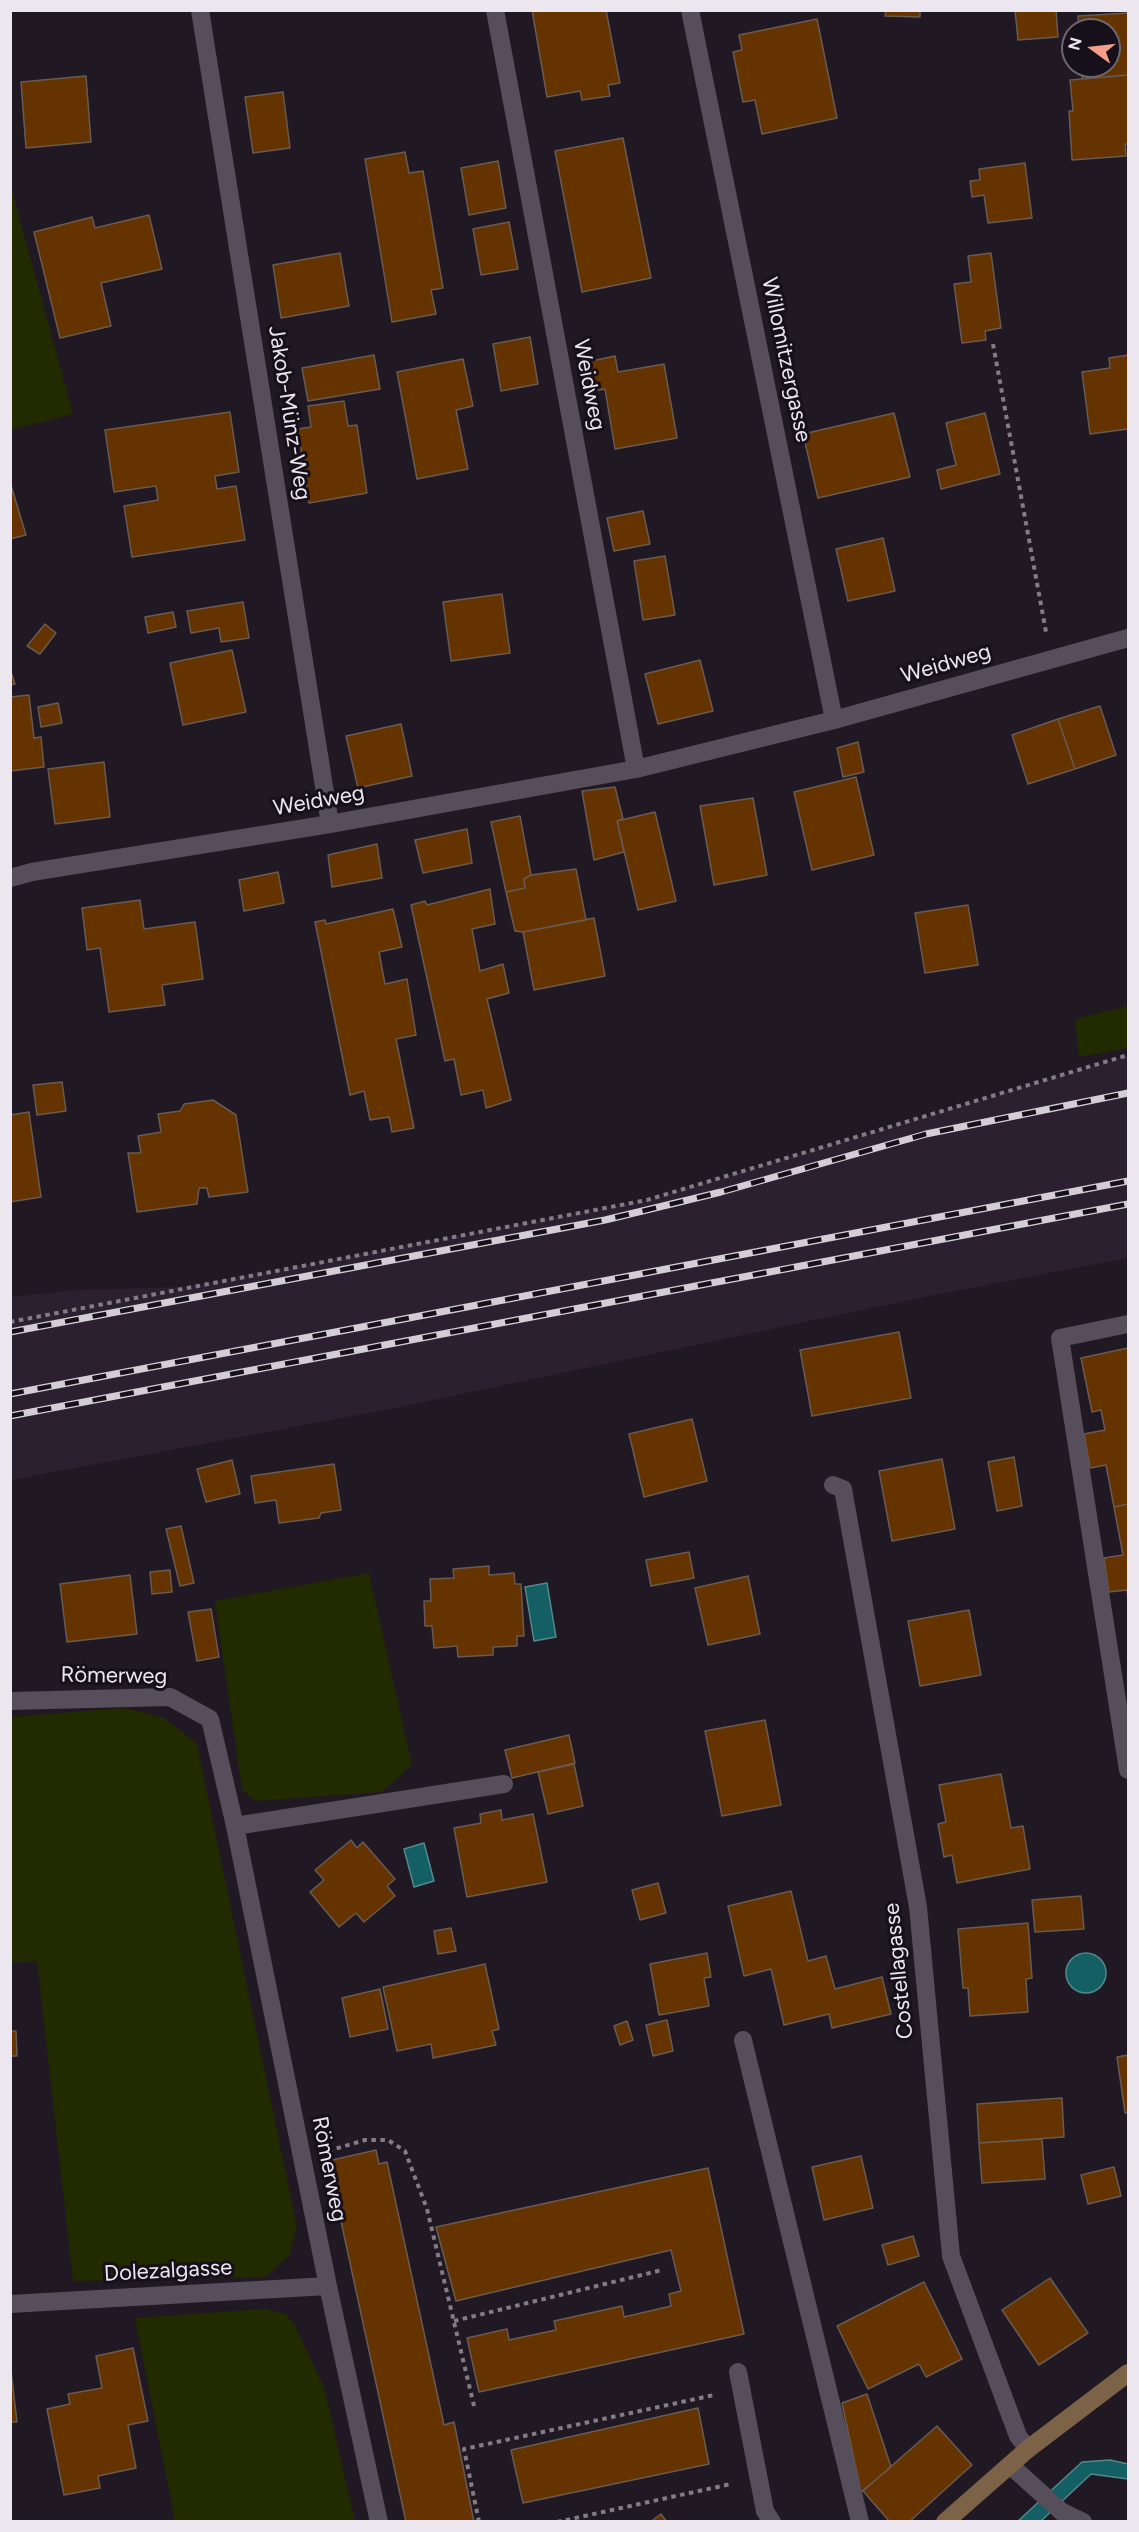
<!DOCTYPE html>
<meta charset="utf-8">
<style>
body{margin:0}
#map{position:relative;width:1139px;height:2532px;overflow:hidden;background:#201823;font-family:Figtree,sans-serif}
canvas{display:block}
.frame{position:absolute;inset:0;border:12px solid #ece7ef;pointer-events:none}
.north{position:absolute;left:1061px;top:18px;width:60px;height:60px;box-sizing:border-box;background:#16101a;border:2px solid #6c666f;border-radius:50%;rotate:285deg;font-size:16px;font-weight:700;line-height:24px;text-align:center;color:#ece7ef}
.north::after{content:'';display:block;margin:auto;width:21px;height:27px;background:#f49d8b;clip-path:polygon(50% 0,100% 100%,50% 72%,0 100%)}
</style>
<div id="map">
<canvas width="1139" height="2532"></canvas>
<div class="frame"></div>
<div class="north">N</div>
</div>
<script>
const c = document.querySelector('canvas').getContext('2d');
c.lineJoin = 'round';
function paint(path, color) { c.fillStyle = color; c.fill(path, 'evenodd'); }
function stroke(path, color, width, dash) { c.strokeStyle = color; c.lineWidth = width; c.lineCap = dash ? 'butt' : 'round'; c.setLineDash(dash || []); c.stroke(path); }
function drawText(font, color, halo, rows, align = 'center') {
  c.font = font + ' Figtree,sans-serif'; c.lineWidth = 6; c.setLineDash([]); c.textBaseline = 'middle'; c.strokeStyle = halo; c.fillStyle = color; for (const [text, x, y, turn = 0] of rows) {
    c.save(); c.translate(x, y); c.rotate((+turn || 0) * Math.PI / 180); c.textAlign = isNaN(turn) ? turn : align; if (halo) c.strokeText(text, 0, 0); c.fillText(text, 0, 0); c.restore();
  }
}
paint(new Path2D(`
 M 1128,1055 L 1128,1258 L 929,1296 L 395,1408 L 11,1480 L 11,1297 L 79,1290 L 186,1287 L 647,1200 Z`), '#2b2030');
paint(new Path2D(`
 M 11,187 L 73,414 L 11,430 L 10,430 Z
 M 1128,1006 L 1128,1048 L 1079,1057 L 1075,1019 Z
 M 369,1573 L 412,1765 L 382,1792 L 257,1801 L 242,1790 L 215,1601 Z
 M 124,1708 L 165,1718 L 197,1744 L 297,2227 L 289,2256 L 265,2277 L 73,2281 L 37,1961 L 11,1963 L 11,1717 Z
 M 265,2309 L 286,2314 L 294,2324 L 324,2387 L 355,2521 L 175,2521 L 135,2318 Z`), '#222a00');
const water = new Path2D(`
 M 547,1583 L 556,1637 L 534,1641 L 525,1587 Z
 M 424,1843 L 434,1881 L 414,1887 L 404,1849 Z
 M1066 1973a20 20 0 1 1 40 0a20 20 0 1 1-40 0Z
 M 1110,2460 L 1128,2464 L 1128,2479 L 1091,2474 L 1041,2521 L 1017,2522 L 1082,2462 Z`);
paint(water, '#135f63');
stroke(water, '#54888d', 1.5);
const building = new Path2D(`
 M 532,10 L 606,10 L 620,83 L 608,85 L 610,96 L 582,100 L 580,91 L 547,97 Z
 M 886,10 L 920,10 L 920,17 L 885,16 Z
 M 1015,10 L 1056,10 L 1058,37 L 1018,40 Z
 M 1128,13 L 1128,75 L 1082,79 L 1082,66 L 1109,66 L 1109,30 L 1079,30 L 1078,16 Z
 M 817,19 L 837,118 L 762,134 L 755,100 L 743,102 L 733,52 L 742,50 L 739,35 Z
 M 1128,75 L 1128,144 L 1125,144 L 1126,156 L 1072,160 L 1069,111 L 1073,111 L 1070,80 Z
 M 86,76 L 91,142 L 26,148 L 21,82 Z
 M 283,92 L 290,148 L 253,153 L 245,97 Z
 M 623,138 L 651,278 L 582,292 L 555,151 Z
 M 405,152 L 409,173 L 423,171 L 443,288 L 431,290 L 436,314 L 392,322 L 365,159 Z
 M 498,161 L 506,208 L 469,215 L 461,168 Z
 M 1025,163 L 1032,218 L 988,223 L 984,195 L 972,197 L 970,181 L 980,180 L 979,169 Z
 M 149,215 L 162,269 L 101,283 L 111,326 L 60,338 L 34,232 L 92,217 L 95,228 Z
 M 509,222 L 518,269 L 481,275 L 473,229 Z
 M 340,253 L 349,306 L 281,318 L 273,265 Z
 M 991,253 L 1001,328 L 985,331 L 986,340 L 962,343 L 954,284 L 971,282 L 968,256 Z
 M 530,337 L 538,384 L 501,391 L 493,344 Z
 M 374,355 L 380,389 L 308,401 L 302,368 Z
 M 1128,355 L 1128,429 L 1090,434 L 1082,372 L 1110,368 L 1109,358 Z
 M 615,356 L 618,372 L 664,364 L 677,438 L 615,449 L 605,389 L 588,392 L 582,363 Z
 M 463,359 L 473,406 L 456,410 L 468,469 L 417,479 L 397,372 Z
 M 344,401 L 348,426 L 357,425 L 367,493 L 309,503 L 298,429 L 311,427 L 308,406 Z
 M 230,412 L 239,472 L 215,476 L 217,489 L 236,486 L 245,540 L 132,557 L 124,506 L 158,500 L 156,486 L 114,492 L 105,430 Z
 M 894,413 L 910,477 L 818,498 L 803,434 Z
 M 985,413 L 1000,474 L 941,489 L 937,470 L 956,465 L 946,423 Z
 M 10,482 L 26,535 L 10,539 Z
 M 643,511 L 650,544 L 614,551 L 607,518 Z
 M 883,538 L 895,591 L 848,601 L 836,549 Z
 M 665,556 L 675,615 L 643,620 L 634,561 Z
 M 502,594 L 510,653 L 451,661 L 443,602 Z
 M 243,602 L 249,638 L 221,642 L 219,628 L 191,633 L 187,611 Z
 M 173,612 L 176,627 L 148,633 L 145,617 Z
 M 45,624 L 56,633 L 40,654 L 27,646 Z
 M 232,650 L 246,712 L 183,725 L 170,663 Z
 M 700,660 L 713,711 L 658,724 L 645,674 Z
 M 10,669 L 15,684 L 10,685 Z
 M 29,695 L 34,738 L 41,737 L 44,767 L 10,771 L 10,697 Z
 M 58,703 L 62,723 L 41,727 L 38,707 Z
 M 1100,706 L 1116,755 L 1075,769 L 1058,719 Z
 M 1058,719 L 1075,769 L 1028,784 L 1012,735 Z
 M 401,724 L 412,776 L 358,788 L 346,736 Z
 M 858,742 L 864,772 L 843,777 L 837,748 Z
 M 104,762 L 110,817 L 55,824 L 48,769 Z
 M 856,777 L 874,855 L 812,870 L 794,792 Z
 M 615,787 L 623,819 L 617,821 L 624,852 L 594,860 L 582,791 Z
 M 753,798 L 767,875 L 714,885 L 700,806 Z
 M 655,812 L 676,901 L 638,910 L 617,821 Z
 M 520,816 L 531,875 L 524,879 L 525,888 L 506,892 L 491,822 Z
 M 467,829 L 472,863 L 423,873 L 415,840 Z
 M 377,844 L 382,878 L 332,887 L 328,855 Z
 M 576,869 L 586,920 L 523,932 L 515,931 L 506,892 L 525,888 L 524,879 L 531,875 Z
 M 278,872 L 284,903 L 244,911 L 239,880 Z
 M 490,889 L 495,924 L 472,929 L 480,971 L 503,964 L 509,993 L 487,999 L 511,1100 L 486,1108 L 483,1090 L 461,1095 L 454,1059 L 445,1061 L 411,905 L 425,901 L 427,905 Z
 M 140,900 L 144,929 L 195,922 L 203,979 L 162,985 L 165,1005 L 109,1012 L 100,948 L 87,950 L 82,908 Z
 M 968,905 L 978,965 L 925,973 L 915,913 Z
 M 393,909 L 402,947 L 379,952 L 385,984 L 407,979 L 416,1035 L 396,1039 L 414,1128 L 392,1132 L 389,1117 L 370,1120 L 364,1091 L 350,1095 L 315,922 L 325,920 L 326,924 Z
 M 594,918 L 605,976 L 534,990 L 523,932 Z
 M 62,1082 L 66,1111 L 37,1115 L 33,1085 Z
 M 213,1100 L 236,1115 L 248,1192 L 209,1197 L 207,1188 L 199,1188 L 197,1204 L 137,1212 L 128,1153 L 141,1153 L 138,1136 L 161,1132 L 158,1114 L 180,1111 L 184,1104 Z
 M 29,1112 L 41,1197 L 10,1202 L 10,1115 Z
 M 899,1332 L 911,1398 L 812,1416 L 800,1350 Z
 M 1128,1348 L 1128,1504 L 1114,1507 L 1106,1465 L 1090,1468 L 1084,1434 L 1105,1430 L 1101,1410 L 1092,1412 L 1081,1358 Z
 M 692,1419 L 707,1481 L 644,1497 L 629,1434 Z
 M 1014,1457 L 1022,1506 L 997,1511 L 988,1462 Z
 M 942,1459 L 955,1529 L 892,1541 L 879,1471 Z
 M 232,1460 L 240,1494 L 206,1502 L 197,1469 Z
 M 334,1464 L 341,1510 L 321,1513 L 319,1518 L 279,1523 L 276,1500 L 255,1503 L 251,1476 Z
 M 1128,1504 L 1128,1599 L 1127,1590 L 1109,1592 L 1104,1558 L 1123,1555 L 1114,1507 Z
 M 181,1526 L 194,1583 L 180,1586 L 166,1529 Z
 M 689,1552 L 694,1578 L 651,1586 L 646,1560 Z
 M 489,1566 L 489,1575 L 514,1573 L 515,1584 L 521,1584 L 524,1636 L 517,1636 L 517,1646 L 493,1647 L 493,1655 L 458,1657 L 457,1646 L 434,1648 L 432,1626 L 425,1626 L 424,1601 L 431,1601 L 430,1579 L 454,1578 L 453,1569 Z
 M 170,1570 L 172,1592 L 152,1594 L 150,1572 Z
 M 130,1575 L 137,1634 L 67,1642 L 60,1584 Z
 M 748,1576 L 760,1634 L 708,1645 L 695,1588 Z
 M 211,1609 L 219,1657 L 197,1661 L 188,1612 Z
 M 969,1610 L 981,1675 L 920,1686 L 908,1621 Z
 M 765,1720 L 781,1805 L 722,1816 L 705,1731 Z
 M 569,1735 L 575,1763 L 512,1778 L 505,1750 Z
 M 574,1764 L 583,1806 L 548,1814 L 538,1772 Z
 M 1001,1774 L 1011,1828 L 1023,1826 L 1030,1869 L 957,1883 L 952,1855 L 944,1857 L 938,1824 L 946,1822 L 939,1785 Z
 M 501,1810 L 502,1820 L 533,1814 L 547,1882 L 467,1897 L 454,1828 L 481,1823 L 480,1814 Z
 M 351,1840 L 357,1848 L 363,1842 L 395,1879 L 387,1886 L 395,1896 L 364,1922 L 356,1913 L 339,1927 L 310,1892 L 324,1880 L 315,1870 Z
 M 658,1883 L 666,1913 L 640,1920 L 632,1890 Z
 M 791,1891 L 808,1961 L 826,1956 L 835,1989 L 882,1977 L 891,2014 L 832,2028 L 829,2014 L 784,2025 L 771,1969 L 744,1976 L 728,1906 Z
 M 1081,1896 L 1084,1929 L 1035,1932 L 1032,1900 Z
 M 1028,1923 L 1032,1978 L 1026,1979 L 1028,2012 L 970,2016 L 968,1988 L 963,1988 L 958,1929 Z
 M 451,1928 L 456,1951 L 438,1954 L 434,1931 Z
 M 707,1953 L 711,1977 L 704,1978 L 709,2006 L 659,2015 L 650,1964 Z
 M 485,1964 L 499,2029 L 492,2031 L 496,2045 L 433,2058 L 431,2044 L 397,2051 L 383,1987 Z
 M 380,1989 L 388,2029 L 350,2037 L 342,1998 Z
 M 667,2020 L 673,2051 L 653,2056 L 646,2025 Z
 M 627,2021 L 633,2040 L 620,2045 L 614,2026 Z
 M 10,2031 L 16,2031 L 17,2056 L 10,2056 Z
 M 1128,2055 L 1128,2112 L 1125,2113 L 1117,2057 Z
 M 1062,2098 L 1064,2137 L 979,2143 L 977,2104 Z
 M 1042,2139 L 1045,2179 L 982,2183 L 979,2143 Z
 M 376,2150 L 379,2164 L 387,2162 L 444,2425 L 454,2422 L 474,2522 L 406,2522 L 328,2161 Z
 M 861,2156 L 873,2208 L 824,2220 L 812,2167 Z
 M 1114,2167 L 1121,2196 L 1088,2204 L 1081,2175 Z
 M 708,2168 L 744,2334 L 479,2392 L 467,2338 L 507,2329 L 509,2340 L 556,2330 L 554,2321 L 622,2306 L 624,2317 L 671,2306 L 669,2294 L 681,2291 L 671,2250 L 456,2301 L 436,2227 Z
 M 913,2236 L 919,2256 L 888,2265 L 882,2245 Z
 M 1050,2278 L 1088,2333 L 1039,2365 L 1002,2310 Z
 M 924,2282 L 962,2359 L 926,2377 L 919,2364 L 868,2389 L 837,2326 Z
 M 133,2348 L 148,2421 L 128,2425 L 136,2468 L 98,2476 L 100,2488 L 64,2495 L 47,2409 L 70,2404 L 68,2394 L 102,2388 L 96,2356 Z
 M 10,2362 L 17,2422 L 10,2422 Z
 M 867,2394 L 891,2467 L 861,2492 L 842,2403 Z
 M 698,2408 L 709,2464 L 523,2503 L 511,2450 Z
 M 937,2426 L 972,2465 L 909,2522 L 890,2522 L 863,2491 Z
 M 661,2514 L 667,2522 L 650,2522 Z`);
paint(building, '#653300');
stroke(building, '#695b52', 1.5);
stroke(new Path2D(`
 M 993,344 L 1046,632
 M 10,1322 L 647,1200 L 1128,1055
 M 328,2151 L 365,2140 L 388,2140 L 405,2151 L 427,2209 L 475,2410
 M 454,2321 L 662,2270
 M 479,2522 L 464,2449 L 714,2395
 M 557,2522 L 731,2484`), '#827c85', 4, [4.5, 4.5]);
stroke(new Path2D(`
 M 1128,1324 L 1060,1338 L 1128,1770
 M 743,2040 L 860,2522
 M 738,2372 L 765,2511 L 772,2522
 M 1010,2465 L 1062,2512 L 1083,2522`), '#564e5a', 18);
stroke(new Path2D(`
 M 200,10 L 330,824
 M 495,10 L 636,769
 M 690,10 L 834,720
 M 10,878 L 32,872 L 330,824 L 636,769 L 834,720 L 1128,638
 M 833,1485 L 843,1489 L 918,1907 L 951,2256 L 1018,2436 L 1028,2449
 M 10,1701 L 170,1697 L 210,1719 L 235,1826 L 328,2286 L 379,2522
 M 235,1826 L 504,1784
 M 10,2304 L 328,2286`), '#564e5a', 18);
stroke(new Path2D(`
 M 945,2522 L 1028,2449 L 1128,2373`), '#7c6246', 18);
const rail = new Path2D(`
 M 10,1332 L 605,1220 L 721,1192 L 926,1134 L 1128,1093
 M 10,1394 L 1128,1181
 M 10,1416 L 1128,1204`);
stroke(rail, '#d3ced6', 7);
stroke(rail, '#16101a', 4.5, [14]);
drawText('22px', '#ece7ef', '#16101a', [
 ["Willomitzergasse",786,360,78],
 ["Weidweg",589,385,79],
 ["Jakob-Münz-Weg",289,413,81],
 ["Weidweg",946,664,-16],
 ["Weidweg",319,801,-10],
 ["Römerweg",114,1676,1],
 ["Costellagasse",899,1971,-96],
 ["Römerweg",329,2169,79],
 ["Dolezalgasse",168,2271,-3]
]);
</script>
